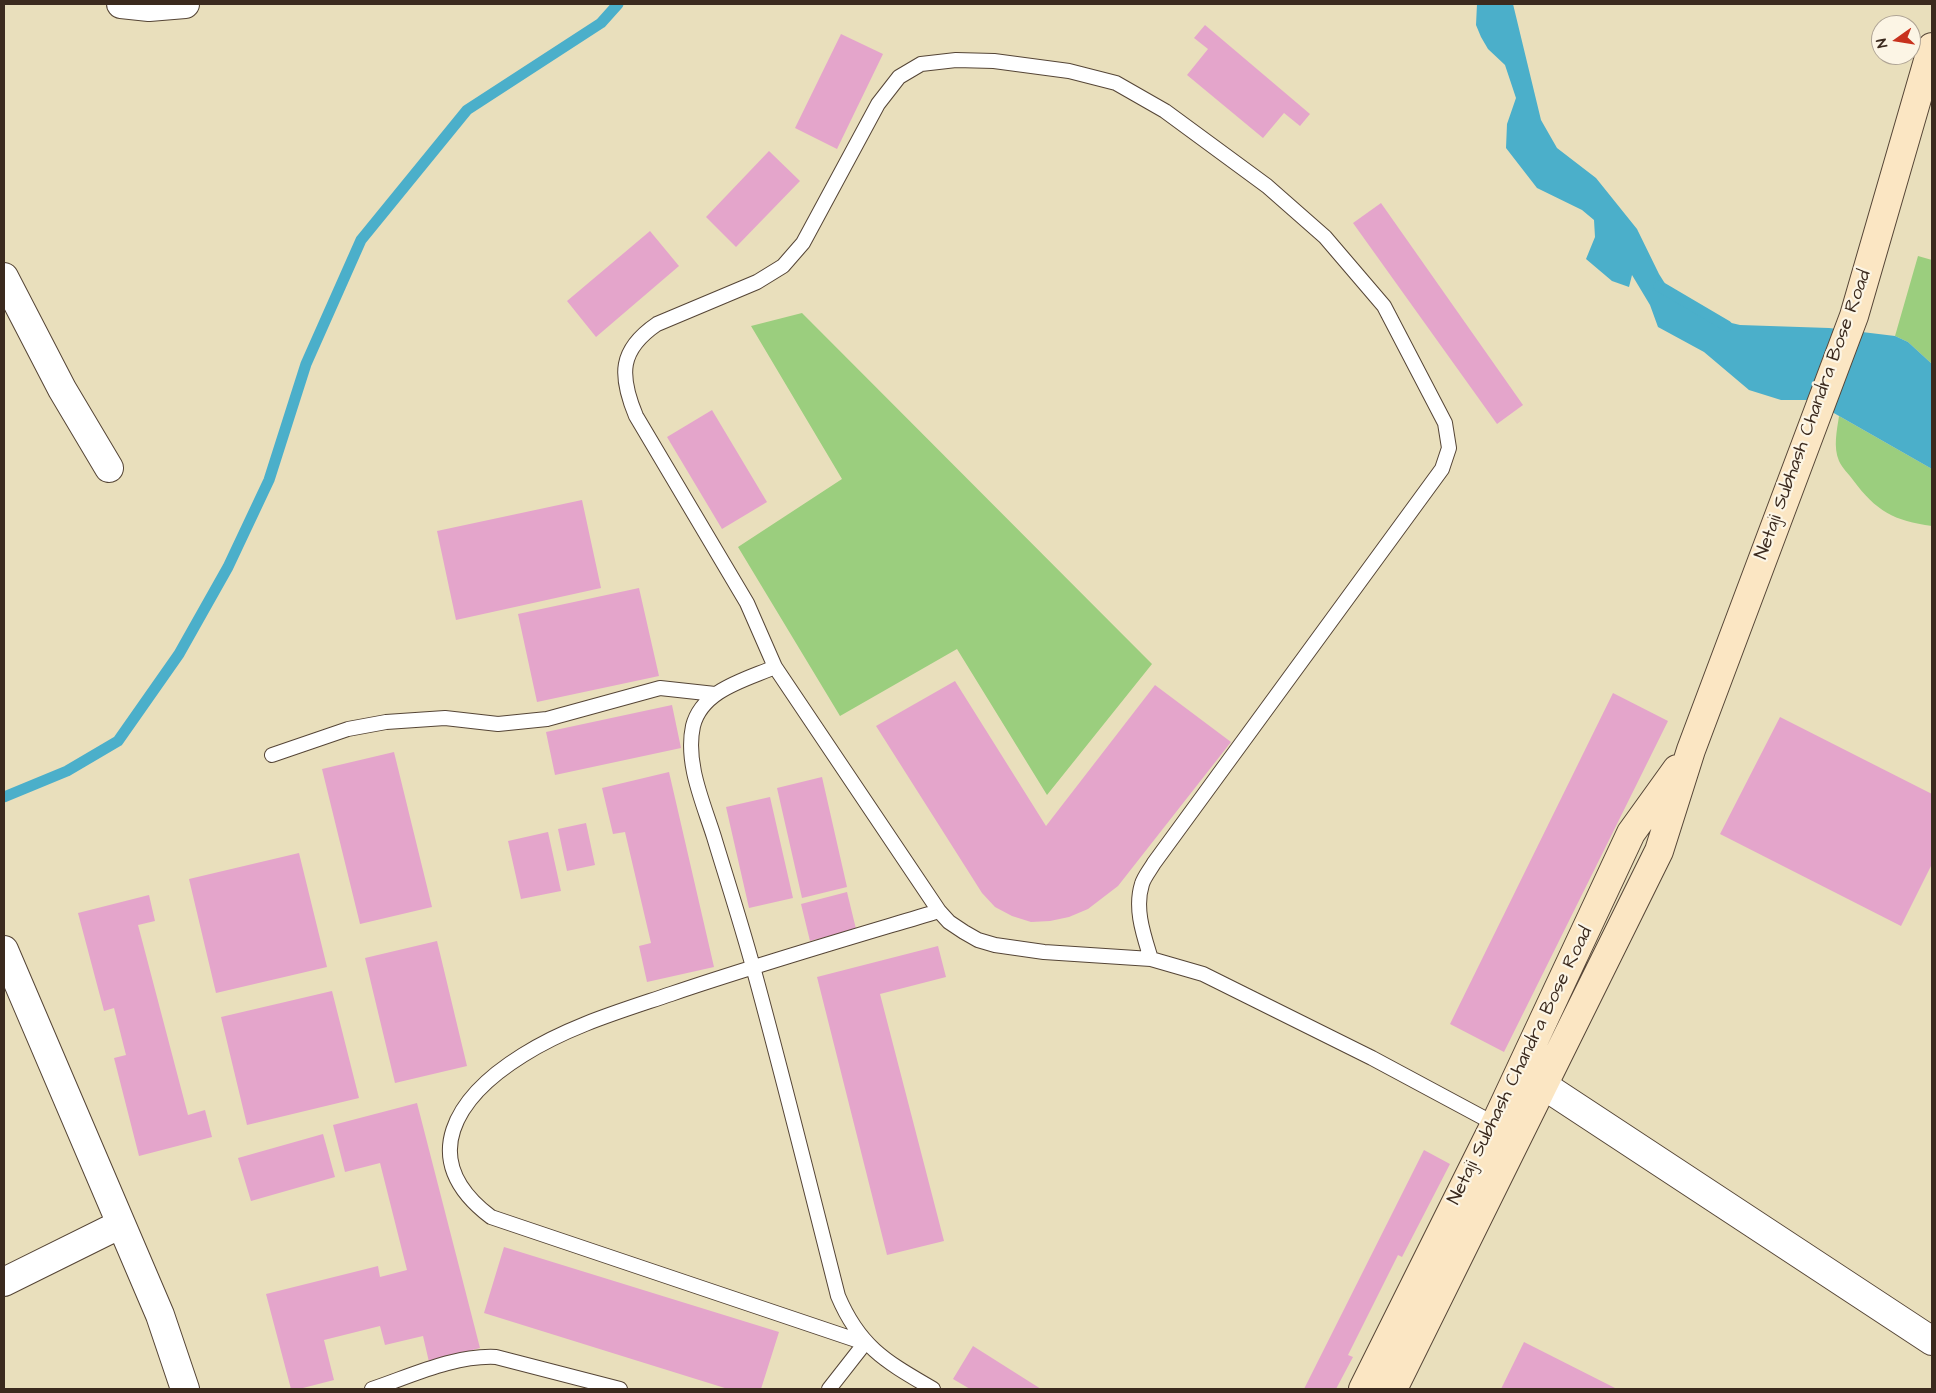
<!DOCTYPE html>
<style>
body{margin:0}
#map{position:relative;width:1936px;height:1393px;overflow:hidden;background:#e9dfbc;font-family:"Architects Daughter",sans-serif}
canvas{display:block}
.frame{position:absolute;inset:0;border:5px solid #3b2a1e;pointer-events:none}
.north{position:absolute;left:1871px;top:15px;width:50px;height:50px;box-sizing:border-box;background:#fcf5e5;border:1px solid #afa495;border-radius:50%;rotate:257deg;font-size:14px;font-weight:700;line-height:20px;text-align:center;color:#3b2a1e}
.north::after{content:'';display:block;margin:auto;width:18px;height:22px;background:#c8321e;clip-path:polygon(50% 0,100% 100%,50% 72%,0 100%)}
</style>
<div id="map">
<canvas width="1936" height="1393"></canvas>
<div class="frame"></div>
<div class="north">N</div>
</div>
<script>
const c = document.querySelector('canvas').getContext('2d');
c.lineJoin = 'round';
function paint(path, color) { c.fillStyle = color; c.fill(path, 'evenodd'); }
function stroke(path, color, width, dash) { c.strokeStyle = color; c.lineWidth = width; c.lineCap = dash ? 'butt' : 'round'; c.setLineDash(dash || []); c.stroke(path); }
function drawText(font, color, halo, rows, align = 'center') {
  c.font = font + ' "Architects Daughter",sans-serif'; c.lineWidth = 4.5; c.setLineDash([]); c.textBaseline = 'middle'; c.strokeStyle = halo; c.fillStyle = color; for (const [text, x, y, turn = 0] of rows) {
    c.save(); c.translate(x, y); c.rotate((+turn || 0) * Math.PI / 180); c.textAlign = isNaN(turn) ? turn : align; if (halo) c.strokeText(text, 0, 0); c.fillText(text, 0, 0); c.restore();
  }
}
paint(new Path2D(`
 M 1918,256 L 1932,260 L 1932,364 L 1908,342 L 1895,336 Z
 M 802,313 L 1152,664 L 1047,795 L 957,649 L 840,716 L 738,547 L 842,479 L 751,326 Z
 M 1839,416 L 1932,469 L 1932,526 C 1894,521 1876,511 1853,480 C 1849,474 1842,468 1839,461 C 1833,447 1837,430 1839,416 Z`), '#9bce7e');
paint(new Path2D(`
 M 1477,4 L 1513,4 L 1541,120 L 1557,148 L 1596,178 L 1637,229 L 1659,274 L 1674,298 L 1706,317 L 1740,325 L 1829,328 L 1895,336 L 1908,342 L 1932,364 L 1932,469 L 1811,400 L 1781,400 L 1749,390 L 1704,352 L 1658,327 L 1650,305 L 1632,275 L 1629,287 L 1612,281 L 1586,259 L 1595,237 L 1594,220 L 1582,210 L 1537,188 L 1506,148 L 1507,124 L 1516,98 L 1505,65 L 1488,49 L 1481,37 L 1476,25 Z`), '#4bafca');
stroke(new Path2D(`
 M 1659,286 L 1727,326
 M 4,797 L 67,771 L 118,741 L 179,654 L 228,567 L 269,480 L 306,364 L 361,240 L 467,110 L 601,23 L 618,4`), '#4bafca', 11);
paint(new Path2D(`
 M 1205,25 L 1310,114 L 1300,126 L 1284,113 L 1263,138 L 1187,75 L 1208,49 L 1194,38 Z
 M 841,34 L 883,54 L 837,149 L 795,128 Z
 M 769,151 L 800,181 L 736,247 L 706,217 Z
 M 1381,203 L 1523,405 L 1497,424 L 1353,223 Z
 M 650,231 L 679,266 L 596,337 L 567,301 Z
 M 712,410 L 767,502 L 722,529 L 667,437 Z
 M 582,500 L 601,588 L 456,620 L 437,531 Z
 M 639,588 L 659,676 L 537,702 L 518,614 Z
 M 955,681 L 1046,826 L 1155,685 L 1231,742 L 1118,886 L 1088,909 L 1069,917 L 1050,921 L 1031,922 L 1012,916 L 995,907 L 982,893 L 876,726 Z
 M 1613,693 L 1668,721 L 1504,1052 L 1450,1024 Z
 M 672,705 L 681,748 L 555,775 L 546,732 Z
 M 1780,717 L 1932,794 L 1932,864 L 1901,926 L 1720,834 Z
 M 394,752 L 432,907 L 360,924 L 322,769 Z
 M 669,772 L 714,967 L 647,982 L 639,946 L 651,943 L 625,832 L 613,834 L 602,788 Z
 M 822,777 L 847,887 L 802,898 L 777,788 Z
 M 770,797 L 793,898 L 749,908 L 726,807 Z
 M 586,823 L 595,865 L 567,871 L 558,829 Z
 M 548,832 L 561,891 L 521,899 L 508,841 Z
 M 299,853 L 327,967 L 216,993 L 189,879 Z
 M 847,892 L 856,929 L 810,941 L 801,904 Z
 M 149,895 L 155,921 L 138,925 L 188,1115 L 205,1110 L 212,1137 L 139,1156 L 114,1058 L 126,1055 L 114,1008 L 104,1011 L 78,913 Z
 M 437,941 L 467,1066 L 395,1083 L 365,958 Z
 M 938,946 L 946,977 L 880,994 L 944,1241 L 887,1255 L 817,977 Z
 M 332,991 L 359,1098 L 247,1125 L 221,1017 Z
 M 417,1103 L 480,1348 L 429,1362 L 423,1336 L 385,1345 L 380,1326 L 324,1340 L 334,1380 L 299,1389 L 291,1389 L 266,1294 L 378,1266 L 380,1277 L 407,1270 L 380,1163 L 345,1172 L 333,1125 Z
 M 323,1134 L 335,1177 L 251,1201 L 238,1158 Z
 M 1424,1150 L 1450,1164 L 1402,1257 L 1398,1255 L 1348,1355 L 1353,1357 L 1336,1389 L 1304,1389 Z
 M 504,1247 L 779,1332 L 761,1389 L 728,1389 L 484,1313 Z
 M 1524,1342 L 1617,1389 L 1501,1389 Z
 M 973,1346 L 1041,1389 L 970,1389 L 953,1379 Z`), '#e4a5cb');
const lane = new Path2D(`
 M 775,667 L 939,911 L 949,922 L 964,932 L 978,940 L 995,945 L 1044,952 L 1151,959
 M 272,755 L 348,729 L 386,722 L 445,718 L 498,724 L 547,719 L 660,688 L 715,694
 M 372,1389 C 411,1376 454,1355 496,1357 L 620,1389
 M 829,1389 L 865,1343 L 491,1217 C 414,1159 457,1096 523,1055 C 569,1026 621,1011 671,994 C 759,964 849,938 939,911
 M 933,1389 C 887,1362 860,1348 838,1296 C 810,1186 783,1076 753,967 C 741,923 727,880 714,837 C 703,802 685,763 693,726 C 702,690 745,680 775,667 L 747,603 L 636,416 C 619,375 619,350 657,324 L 757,282 L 783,266 L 803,243 L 878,104 L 899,77 L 921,64 L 956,60 L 994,61 L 1069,71 L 1116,83 L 1165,111 L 1267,186 L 1325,237 L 1384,306 L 1445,423 L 1449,448 L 1442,469 L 1154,863 C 1150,870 1144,877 1142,884 C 1134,909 1144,936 1151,959 L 1203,974 L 1372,1058 L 1495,1124`);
const street = new Path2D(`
 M 121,4 L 149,7 L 185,4
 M 4,277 L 62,389 L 109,468
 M 4,950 L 160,1315 L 185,1389
 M 1543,1085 L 1932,1341
 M 4,1282 L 121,1224`);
const secondary = new Path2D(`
 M 1363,1389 L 1495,1124 L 1631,833 L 1677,769
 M 1393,1389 L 1659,851 L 1691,750 L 1854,316 L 1932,47`);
stroke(lane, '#554536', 16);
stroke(street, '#554536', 30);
stroke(secondary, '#554536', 30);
stroke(lane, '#fff', 14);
stroke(street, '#fff', 28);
stroke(secondary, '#fbe6c3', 28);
drawText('19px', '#3b2a1e', '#fcf5e5', [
 ["Netaji Subhash Chandra Bose Road",1814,415,-70],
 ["Netaji Subhash Chandra Bose Road",1521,1066,-64]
]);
</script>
